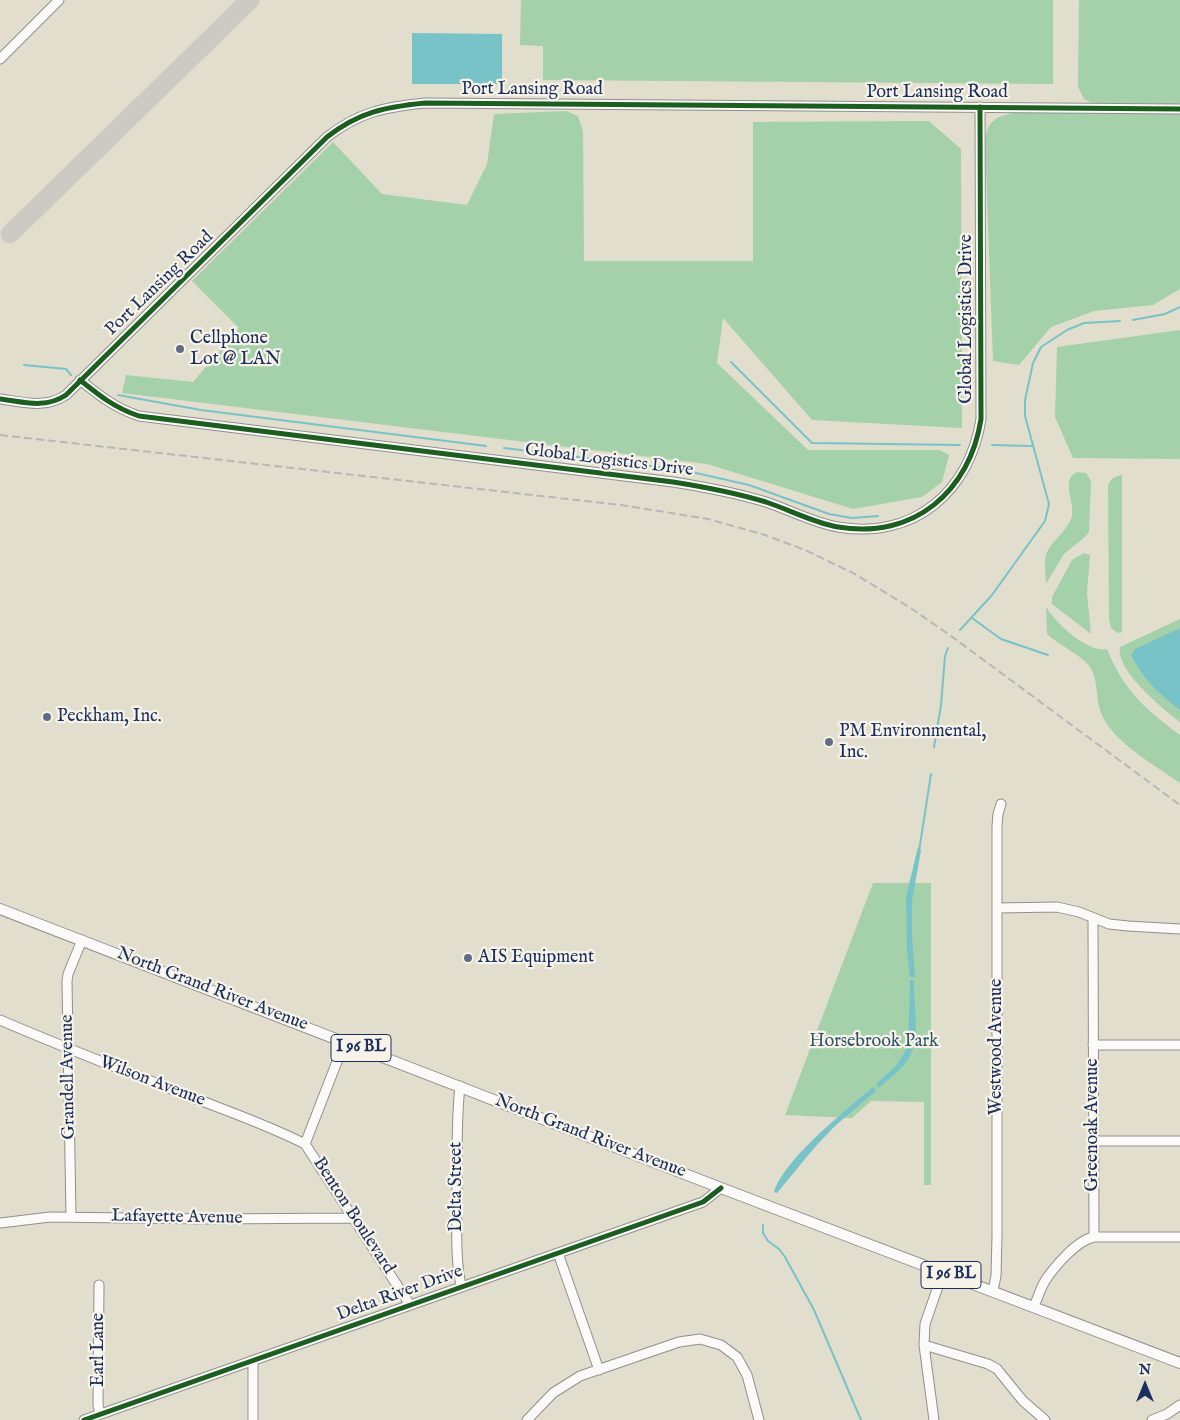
<!DOCTYPE html>
<style>
body{margin:0}
#map{position:relative;width:1180px;height:1420px;overflow:hidden;background:#e2decd;font-family:"IM FELL English",serif}
canvas{display:block}
.north{position:absolute;left:1120px;top:1360px;width:50px;height:50px;-webkit-text-stroke:4px #f7f3e8;paint-order:stroke;rotate:0deg;font-size:14px;font-weight:700;line-height:20px;text-align:center;color:#1b2f5e}
.north::after{content:'';display:block;margin:auto;width:18px;height:22px;background:#1b2f5e;clip-path:polygon(50% 0,100% 100%,50% 72%,0 100%)}
</style>
<div id="map">
<canvas width="1180" height="1420"></canvas>
<div class="north">N</div>
</div>
<script>
const c = document.querySelector('canvas').getContext('2d');
c.lineJoin = 'round';
function paint(path, color) { c.fillStyle = color; c.fill(path, 'evenodd'); }
function stroke(path, color, width, dash) { c.strokeStyle = color; c.lineWidth = width; c.lineCap = dash ? 'butt' : 'round'; c.setLineDash(dash || []); c.stroke(path); }
function drawText(font, color, halo, rows, align = 'center') {
  c.font = font + ' "IM FELL English",serif'; c.lineWidth = 4.5; c.setLineDash([]); c.textBaseline = 'middle'; c.strokeStyle = halo; c.fillStyle = color; for (const [text, x, y, turn = 0] of rows) {
    c.save(); c.translate(x, y); c.rotate((+turn || 0) * Math.PI / 180); c.textAlign = isNaN(turn) ? turn : align; if (halo) c.strokeText(text, 0, 0); c.fillText(text, 0, 0); c.restore();
  }
}
paint(new Path2D(`
 M 521,0 L 1053,0 L 1053,84 L 543,80 L 543,46 L 520,45 Z
 M 1079,0 L 1180,0 L 1180,104 L 1092,103 L 1084,99 L 1078,87 Z
 M 566,111 L 578,116 L 583,131 L 584,261 L 753,261 L 753,122 L 929,121 L 961,149 L 962,428 L 812,420 L 723,318 L 717,363 L 808,450 L 940,450 L 949,455 L 942,482 L 922,497 L 853,509 L 707,464 L 122,393 L 126,375 L 193,382 L 239,328 L 192,281 L 333,142 L 382,194 L 467,205 L 487,164 L 494,114 Z
 M 1025,111 L 1180,112 L 1180,289 L 1153,305 L 1094,311 L 1051,327 L 1019,365 L 993,361 L 985,142 C 987,116 1002,115 1025,111 Z
 M 1180,330 L 1180,459 L 1073,458 L 1055,417 L 1057,347 Z
 M 1077,472 L 1086,473 L 1091,481 L 1089,532 L 1085,537 L 1064,554 L 1046,584 C 1046,575 1043,561 1047,552 C 1053,539 1068,531 1072,516 C 1075,502 1060,480 1077,472 Z
 M 1122,475 L 1122,632 L 1117,633 L 1111,628 L 1109,619 L 1108,486 C 1110,479 1115,476 1122,475 Z
 M 1084,553 L 1090,555 L 1087,593 L 1091,634 L 1052,604 L 1052,597 L 1072,560 Z
 M 1046,607 C 1056,623 1087,653 1107,649 C 1124,691 1145,709 1180,735 L 1180,783 C 1156,766 1113,742 1102,715 C 1095,700 1099,681 1090,667 C 1082,655 1058,645 1047,634 Z
 M 1180,619 L 1180,722 C 1163,709 1115,670 1120,647 Z
 M 873,883 L 931,883 L 931,1185 L 924,1185 L 924,1102 L 871,1101 L 852,1118 L 785,1115 Z`), '#a4d1aa');
paint(new Path2D(`
 M 412,33 L 502,34 L 502,84 L 412,84 Z
 M 1180,628 L 1180,710 C 1158,693 1144,680 1131,655 L 1135,649 Z
 M 918,847 L 921,850 L 912,901 L 912,935 L 915,977 L 910,977 L 907,949 L 906,897 Z
 M 910,980 L 914,980 C 913,1006 922,1039 907,1061 C 900,1071 888,1079 879,1088 L 876,1084 L 895,1067 L 908,1047 Z
 M 873,1087 L 876,1091 L 835,1126 L 815,1147 L 777,1193 L 774,1192 C 785,1158 845,1111 873,1087 Z`), '#78c3c8');
stroke(new Path2D(`
 M 1133,320 L 1165,314 L 1180,307
 M 731,362 L 812,443 L 960,445
 M 24,365 L 66,369 L 71,375
 M 118,395 L 201,410 L 486,446
 M 992,445 L 1032,446
 M 504,448 L 683,470 L 749,485 L 829,514 L 852,518 L 878,516
 M 972,618 L 1001,639 L 1048,655
 M 960,630 L 992,595 L 1045,521 L 1049,504 L 1025,416 L 1025,400 L 1033,363 L 1041,347 L 1067,330 L 1084,323 L 1120,321
 M 934,747 L 941,705 L 945,656 L 948,648
 M 919,851 L 931,774
 M 763,1225 L 763,1233 L 768,1241 L 779,1249 L 785,1257 L 814,1310 L 861,1420`), '#78c3c8', 2);
stroke(new Path2D(`
 M 10,234 L 250,0`), '#cccac3', 19);
const minor = new Path2D(`
 M 0,59 L 59,0
 M 80,380 C 100,396 115,408 139,416 L 673,482 C 705,487 736,493 766,502 C 790,510 814,523 838,527 C 914,540 970,491 981,419 L 980,107
 M 0,399 C 24,402 45,409 66,395 L 327,137 C 359,112 385,107 425,103 L 1180,109
 M 997,908 L 1057,907 L 1079,912 L 1109,924 L 1128,926 L 1180,929
 M 0,1020 C 61,1046 122,1070 184,1094 C 224,1110 266,1124 305,1144 L 410,1305
 M 1093,1045 L 1180,1045
 M 460,1086 C 456,1122 457,1158 457,1194 C 457,1225 455,1256 461,1286
 M 1094,1141 L 1180,1141
 M 305,1144 L 345,1041
 M 71,1217 L 67,981 L 68,974 L 82,940
 M 0,1223 L 50,1217 L 207,1219 L 354,1218
 M 1094,1237 L 1180,1237
 M 558,1253 L 599,1370
 M 99,1285 L 98,1405 L 100,1414
 M 993,1290 L 996,1276 L 997,1236 L 997,826 L 998,814 L 1001,804
 M 1034,1306 C 1038,1298 1040,1289 1045,1281 C 1054,1267 1077,1240 1094,1237 L 1093,919
 M 924,1345 L 988,1364 L 997,1369 L 1023,1401 L 1045,1420
 M 84,1420 L 703,1202 L 721,1188
 M 253,1420 L 253,1361
 M 527,1420 L 553,1393 L 580,1376 L 679,1342 L 700,1339 L 721,1345 L 737,1357 L 747,1375 L 759,1420
 M 934,1420 L 924,1345 L 925,1324 L 943,1272
 M 1152,1420 L 1167,1414 L 1180,1405`);
const major = new Path2D(`
 M 0,909 L 721,1188 L 1180,1363`);
stroke(minor, '#8f908f', 11);
stroke(major, '#8f908f', 12);
stroke(minor, '#fbfaf8', 9);
stroke(major, '#fbfaf8', 10);
stroke(new Path2D(`
 M 0,435 L 621,505 L 708,519 L 765,535 L 805,550 L 855,574 L 912,609 L 951,636 L 1180,805`), '#b5b7b9', 2, [8, 4]);
stroke(new Path2D(`
 M 80,380 C 100,396 115,408 139,416 L 673,482 C 705,487 736,493 766,502 C 790,510 814,523 838,527 C 914,540 970,491 981,419 L 980,107
 M 0,399 C 24,402 45,409 66,395 L 327,137 C 359,112 385,107 425,103 L 1180,109
 M 84,1420 L 703,1202 L 721,1188`), '#1b5e20', 5);
for (const [x, y, r, color] of [
 [180,349,5,"#616c85"],
 [47,717,5,"#616c85"],
 [829,742,5,"#616c85"],
 [468,958,5,"#616c85"]
]) { const dot = new Path2D(); dot.arc(x, y, r, 0, 2 * Math.PI); c.fillStyle = color; c.fill(dot); stroke(dot, '#f7f3e8', 2); }
for (const [x, y, w] of [
 [361,1048,60],
 [951,1275,60]
]) { const box = new Path2D(); box.roundRect(x - w / 2, y - 13.5, w, 27, 4); c.fillStyle = '#f7f3e8'; c.fill(box); stroke(box, '#1b2f5e', 1); }
drawText('bold 16px', '#1b2f5e', null, [
 ["I 96 BL",361,1048],
 ["I 96 BL",951,1275]
]);
drawText('18px', '#1b2f5e', '#f7f3e8', [
 ["Port Lansing Road",532,90],
 ["Port Lansing Road",937,93],
 ["Port Lansing Road",160,284,-44],
 ["Global Logistics Drive",967,319,-90],
 ["Global Logistics Drive",609,461,7],
 ["North Grand River Avenue",212,990,21],
 ["Westwood Avenue",997,1047,-90],
 ["Grandell Avenue",69,1077,-91],
 ["Wilson Avenue",152,1082,21],
 ["Greenoak Avenue",1093,1125,-90],
 ["North Grand River Avenue",590,1137,21],
 ["Delta Street",457,1187,-90],
 ["Benton Boulevard",353,1216,57],
 ["Lafayette Avenue",177,1218,1],
 ["Delta River Drive",400,1294,-20],
 ["Earl Lane",99,1350,-90]
]);
drawText('18px', '#1b2f5e', '#f7f3e8', [
 ["Cellphone",190,339],
 ["Lot @ LAN",190,360],
 ["Peckham, Inc.",57,717],
 ["PM Environmental,",839,732],
 ["Inc.",839,753],
 ["AIS Equipment",478,958]
], 'left');
drawText('18px', '#30556a', '#f7f3e8', [
 ["Horsebrook Park",874,1042]
]);
</script>
